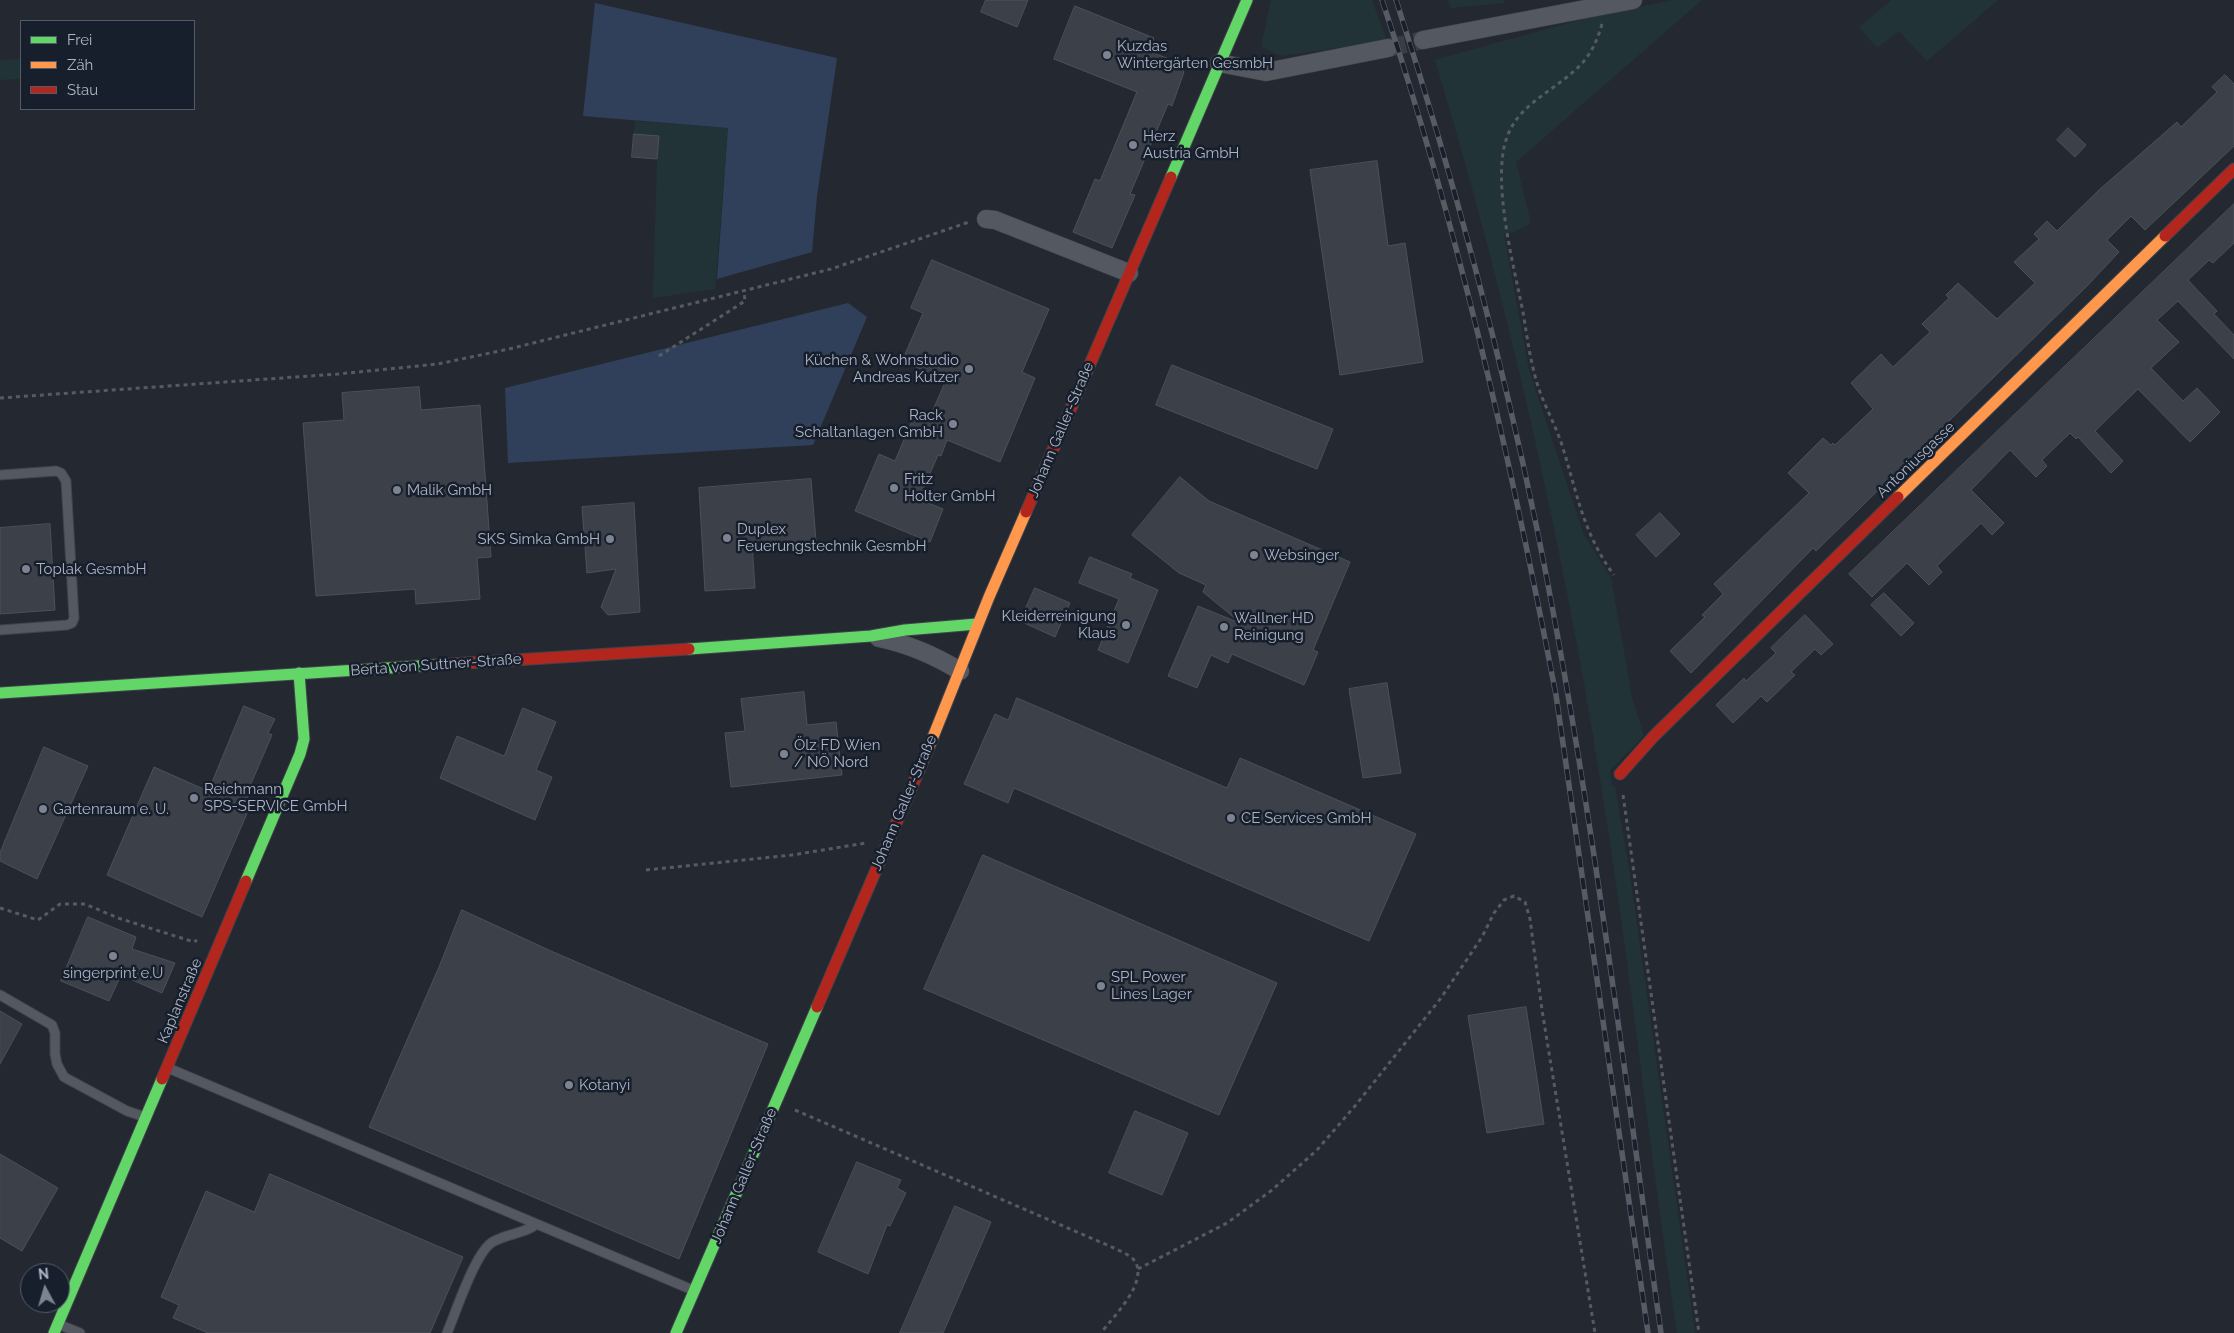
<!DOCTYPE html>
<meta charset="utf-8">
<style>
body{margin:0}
#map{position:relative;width:2234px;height:1333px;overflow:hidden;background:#242931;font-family:Raleway,sans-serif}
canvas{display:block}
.legend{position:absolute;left:20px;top:20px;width:175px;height:90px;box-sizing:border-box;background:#181f2c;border:1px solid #535b69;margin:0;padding:6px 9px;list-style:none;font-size:15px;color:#acb4c5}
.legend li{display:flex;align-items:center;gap:10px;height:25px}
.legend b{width:25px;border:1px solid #535b69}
.north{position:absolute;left:20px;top:1263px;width:50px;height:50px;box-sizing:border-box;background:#181f2c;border:1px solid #535b69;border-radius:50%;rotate:354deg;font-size:14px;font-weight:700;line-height:20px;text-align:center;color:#acb4c5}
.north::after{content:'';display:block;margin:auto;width:18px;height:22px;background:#7c8391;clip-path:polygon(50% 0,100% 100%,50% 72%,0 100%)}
</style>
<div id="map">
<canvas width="2234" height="1333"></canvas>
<ul class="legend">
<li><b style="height:6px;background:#63d668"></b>Frei</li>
<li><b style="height:6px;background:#ff974d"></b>Zäh</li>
<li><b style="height:6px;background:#b3261e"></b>Stau</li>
</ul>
<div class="north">N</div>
</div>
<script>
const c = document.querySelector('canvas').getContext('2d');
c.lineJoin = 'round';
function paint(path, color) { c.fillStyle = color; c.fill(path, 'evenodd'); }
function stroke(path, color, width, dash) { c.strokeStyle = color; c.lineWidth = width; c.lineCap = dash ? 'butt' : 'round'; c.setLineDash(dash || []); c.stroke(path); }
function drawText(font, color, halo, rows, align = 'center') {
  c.font = font + ' Raleway,sans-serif'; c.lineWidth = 5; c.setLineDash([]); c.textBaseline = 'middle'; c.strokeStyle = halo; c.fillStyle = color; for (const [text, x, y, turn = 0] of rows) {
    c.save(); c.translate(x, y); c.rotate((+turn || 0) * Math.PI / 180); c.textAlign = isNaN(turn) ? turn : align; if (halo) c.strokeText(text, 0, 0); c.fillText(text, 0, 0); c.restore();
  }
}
paint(new Path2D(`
 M 1271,0 L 1372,0 L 1387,41 L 1281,56 L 1261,47 Z
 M 1448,0 L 1503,0 L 1505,3 L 1451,8 Z
 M 1672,0 L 1702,0 L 1516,162 L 1531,223 L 1514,232 L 1504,234 L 1529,370 L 1584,535 L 1611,578 L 1632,697 L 1644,736 L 1610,770 L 1612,786 L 1615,787 L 1630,875 L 1695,1333 L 1677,1333 C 1649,1148 1630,962 1600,778 C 1561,535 1506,295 1435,60 L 1583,19 Z
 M 1892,0 L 1998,0 L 1927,61 L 1899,31 L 1877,48 L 1859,27 Z
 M 21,59 L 21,79 L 0,80 L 0,60 Z
 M 635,121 L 728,128 L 715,289 L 653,298 L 657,159 L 632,157 Z`), '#213337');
paint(new Path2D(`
 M 595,3 L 837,58 L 817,196 L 812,252 L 717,279 L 728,128 L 583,116 Z
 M 848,303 L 867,317 L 813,445 L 508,463 L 505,388 Z`), '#30405b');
const building = new Path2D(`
 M 986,0 L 1028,0 L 1017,27 L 981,12 Z
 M 1075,6 L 1154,38 L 1149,51 L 1179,63 L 1184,72 L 1172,106 L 1168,104 L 1130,194 L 1135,195 L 1112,248 L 1073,232 L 1095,179 L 1100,181 L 1137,92 L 1054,59 Z
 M 2225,75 L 2234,84 L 2234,146 L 2145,230 L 2131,216 L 2107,240 L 2119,252 L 2086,287 L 1816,551 L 1813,548 L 1691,673 L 1670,651 L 1705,617 L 1702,615 L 1723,594 L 1714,584 L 1809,493 L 1788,473 L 1823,438 L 1831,445 L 1833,443 L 1835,445 L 1873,409 L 1851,383 L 1881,354 L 1893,367 L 1930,332 L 1922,324 L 1949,298 L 1946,295 L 1958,283 L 1997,319 L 2035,283 L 2014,262 L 2039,239 L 2034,234 L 2047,221 L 2057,231 L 2099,190 L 2177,122 L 2181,127 L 2217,92 L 2212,87 Z
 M 2068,128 L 2086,145 L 2075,157 L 2057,140 Z
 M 634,134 L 659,136 L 657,159 L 632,157 Z
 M 1377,161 L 1388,246 L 1405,243 L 1423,362 L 1340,375 L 1310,170 Z
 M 2234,204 L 2234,243 L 2213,263 L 2209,260 L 2188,280 L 2217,311 L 2214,314 L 2234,335 L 2234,359 L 2178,301 L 2157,320 L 2179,342 L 2151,368 L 2183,401 L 2197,388 L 2220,412 L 2190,442 L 2138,389 L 2095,431 L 2123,461 L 2111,473 L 2078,437 L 2076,439 L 2070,433 L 2042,460 L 2047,466 L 2036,477 L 2010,450 L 1971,490 L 2004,523 L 1992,535 L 1981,523 L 1937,566 L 1942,572 L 1929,585 L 1907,563 L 1872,597 L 1849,574 Z
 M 932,260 L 1049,309 L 1022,372 L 1035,378 L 1000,462 L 947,440 L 941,456 L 938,455 L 919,499 L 943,509 L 930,542 L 855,511 L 879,454 L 895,461 L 916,411 L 930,417 L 946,380 L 902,361 L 923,313 L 911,308 Z
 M 1172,365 L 1333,429 L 1317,469 L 1156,405 Z
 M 419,387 L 421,410 L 480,405 L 491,557 L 477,558 L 480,599 L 416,604 L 415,589 L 316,596 L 303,423 L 344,420 L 342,393 Z
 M 1180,477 L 1209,501 L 1350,562 L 1313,650 L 1318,652 L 1304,685 L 1232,654 L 1228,663 L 1211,655 L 1197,688 L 1168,676 L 1198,606 L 1242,624 L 1203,592 L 1206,585 L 1179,573 L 1132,535 Z
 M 811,479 L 816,541 L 752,544 L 755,588 L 705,591 L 699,488 Z
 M 634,503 L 640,612 L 608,615 L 601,607 L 616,569 L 587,573 L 582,507 Z
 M 1660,513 L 1680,534 L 1656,557 L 1636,535 Z
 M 50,524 L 55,610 L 0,614 L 0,528 Z
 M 1090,557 L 1132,574 L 1130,578 L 1158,590 L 1128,663 L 1098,650 L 1119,599 L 1079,583 Z
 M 1035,588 L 1070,603 L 1055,637 L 1020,621 Z
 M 1884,593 L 1914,623 L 1901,636 L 1871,605 Z
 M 1805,615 L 1833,644 L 1821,655 L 1815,649 L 1791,672 L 1795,675 L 1767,702 L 1761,696 L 1733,723 L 1716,705 L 1744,678 L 1746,681 L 1776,653 L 1771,648 Z
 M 1387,683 L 1401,773 L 1363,778 L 1349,689 Z
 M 804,692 L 807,725 L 836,722 L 842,775 L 731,787 L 725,733 L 745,731 L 741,699 Z
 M 1017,698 L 1227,788 L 1240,758 L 1416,834 L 1369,941 L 1014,788 L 1008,803 L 964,784 L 995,714 L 1008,720 Z
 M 244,706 L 275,719 L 268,733 L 272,735 L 250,786 L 252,787 L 244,806 L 249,809 L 202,917 L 107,875 L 154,767 L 208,791 Z
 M 523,708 L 556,722 L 536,770 L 552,777 L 535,820 L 440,778 L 457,736 L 504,756 Z
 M 44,747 L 88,766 L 37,879 L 0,861 L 0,853 Z
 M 983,855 L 1277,983 L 1219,1115 L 924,989 Z
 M 462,910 L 551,951 L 768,1044 L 679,1259 L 369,1127 L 439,967 Z
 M 88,917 L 136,937 L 132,949 L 175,963 L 162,993 L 121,975 L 109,1001 L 61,981 Z
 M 1526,1007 L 1544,1124 L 1487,1133 L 1468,1016 Z
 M 0,1011 L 22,1024 L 0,1064 Z
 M 1135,1111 L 1188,1133 L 1162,1195 L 1109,1173 Z
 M 0,1154 L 58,1188 L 22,1251 L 0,1238 Z
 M 857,1162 L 901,1180 L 897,1188 L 906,1193 L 890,1226 L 887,1225 L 868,1274 L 818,1252 Z
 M 270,1174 L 463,1257 L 430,1333 L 208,1333 L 173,1318 L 179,1305 L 161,1297 L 206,1191 L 254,1212 Z
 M 955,1206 L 991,1222 L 943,1333 L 900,1333 Z`);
paint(building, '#3c4048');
stroke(building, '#4b515a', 1);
stroke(new Path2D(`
 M 1388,48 L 1423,40`), '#383e47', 18, [18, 9]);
const lane = new Path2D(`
 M 0,475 L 56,471 L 61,473 L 66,481 L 74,618 L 72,623 L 67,625 L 0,630
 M 0,995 L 52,1025 L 55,1033 L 55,1054 L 57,1064 L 64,1077 L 127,1111 L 145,1117
 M 168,1068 L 695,1291
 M 58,1324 L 80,1333
 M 447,1333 C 456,1312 474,1256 491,1243 C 506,1233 526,1234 536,1224`);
const street = new Path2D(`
 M 1423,40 L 1633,0
 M 1219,63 L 1266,72 L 1388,48
 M 986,219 L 995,220 L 1129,273
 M 879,638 C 908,644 934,655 960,671`);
const fast = new Path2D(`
 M 1171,177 L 1247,0
 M 689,649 L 871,636 L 905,630 L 977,624
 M 0,693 L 435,665
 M 246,881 L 300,754 L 304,739 L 299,673
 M 54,1333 L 162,1079
 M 676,1333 L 817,1007`);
const slow = new Path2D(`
 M 1898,497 L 2165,236
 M 929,747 L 989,597 L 1026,512`);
const jam = new Path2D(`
 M 2165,236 L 2234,169
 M 1026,512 L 1171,177
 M 435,665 L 689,649
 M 1620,774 L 1654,736 L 1898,497
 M 817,1007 L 929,747
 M 162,1079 L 246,881`);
stroke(lane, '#40434a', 11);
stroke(street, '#40434a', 19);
stroke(fast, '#40434a', 13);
stroke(slow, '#40434a', 13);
stroke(jam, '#40434a', 13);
stroke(new Path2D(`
 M 1602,24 C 1598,38 1593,50 1584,61 C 1560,89 1520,101 1507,137 C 1491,180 1514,267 1523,312 C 1527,336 1530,360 1537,383 C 1543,403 1554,422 1561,442 C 1577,491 1582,532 1614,575
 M 659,356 L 745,301 L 744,291
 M 0,398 L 338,374 L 438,364 L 509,349 L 831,269 L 969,222
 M 1623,795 L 1699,1333
 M 646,870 L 792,855 L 866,843
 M 0,908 L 38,920 L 60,904 L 85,904 L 118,918 L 194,942 L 197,940
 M 795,1110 L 1114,1248 C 1120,1251 1130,1255 1134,1260 C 1150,1281 1113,1317 1101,1333
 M 1138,1269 L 1227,1223 L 1272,1190 L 1317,1150 L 1355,1106 L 1441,998 L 1482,937 L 1494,913 L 1504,900 L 1514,896 L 1525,902 L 1530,919 L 1542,1010 L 1595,1333`), '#565b62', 3, [4, 4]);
stroke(lane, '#545860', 9);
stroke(street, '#545860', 18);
stroke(fast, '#63d668', 11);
stroke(slow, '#ff974d', 11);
stroke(jam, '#b3261e', 11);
const rail = new Path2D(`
 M 1382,0 C 1458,227 1511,461 1556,695 L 1648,1333
 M 1396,0 C 1452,173 1500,350 1537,529 C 1591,794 1623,1065 1661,1333`);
stroke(rail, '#575b63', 5.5);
stroke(rail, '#181f2c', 4, [11]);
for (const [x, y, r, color] of [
 [1107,55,5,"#7c8391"],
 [1133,145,5,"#7c8391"],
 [969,369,5,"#7c8391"],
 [953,424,5,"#7c8391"],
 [894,488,5,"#7c8391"],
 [397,490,5,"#7c8391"],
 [727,538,5,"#7c8391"],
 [610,539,5,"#7c8391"],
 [1254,555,5,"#7c8391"],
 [26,569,5,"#7c8391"],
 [1126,625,5,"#7c8391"],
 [1224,627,5,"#7c8391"],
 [784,754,5,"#7c8391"],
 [194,798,5,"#7c8391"],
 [43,809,5,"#7c8391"],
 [1231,818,5,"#7c8391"],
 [113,956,5,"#7c8391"],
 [1101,986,5,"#7c8391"],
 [569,1085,5,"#7c8391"]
]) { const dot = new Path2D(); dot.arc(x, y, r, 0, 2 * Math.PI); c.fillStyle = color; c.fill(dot); stroke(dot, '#181f2c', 2); }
drawText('15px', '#acb4c5', '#181f2c', [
 ["Kuzdas",1117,46],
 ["Wintergärten GesmbH",1117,63],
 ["Herz",1143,136],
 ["Austria GmbH",1143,153],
 ["Küchen & Wohnstudio",959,360,"right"],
 ["Andreas Kutzer",959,377,"right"],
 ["Rack",943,415,"right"],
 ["Schaltanlagen GmbH",943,432,"right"],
 ["Fritz",904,479],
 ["Holter GmbH",904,496],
 ["Malik GmbH",407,490],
 ["Duplex",737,529],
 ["Feuerungstechnik GesmbH",737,546],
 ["SKS Simka GmbH",600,539,"right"],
 ["Websinger",1264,555],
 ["Toplak GesmbH",36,569],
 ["Kleiderreinigung",1116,616,"right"],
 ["Klaus",1116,633,"right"],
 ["Wallner HD",1234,618],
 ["Reinigung",1234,635],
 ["Ölz FD Wien",794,745],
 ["/ NÖ Nord",794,762],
 ["Reichmann",204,789],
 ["SPS-SERVICE GmbH",204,806],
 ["Gartenraum e. U.",53,809],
 ["CE Services GmbH",1241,818],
 ["singerprint e.U",113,973,"center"],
 ["SPL Power",1111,977],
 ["Lines Lager",1111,994],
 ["Kotanyi",579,1085]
], 'left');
drawText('15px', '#acb4c5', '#181f2c', [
 ["Johann Galler-Straße",1061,430,-67],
 ["Antoniusgasse",1916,460,-44],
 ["Berta von Suttner-Straße",436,665,-4],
 ["Johann Galler-Straße",904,803,-67],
 ["Kaplanstraße",180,1001,-67],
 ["Johann Galler-Straße",744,1176,-67]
]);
</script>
